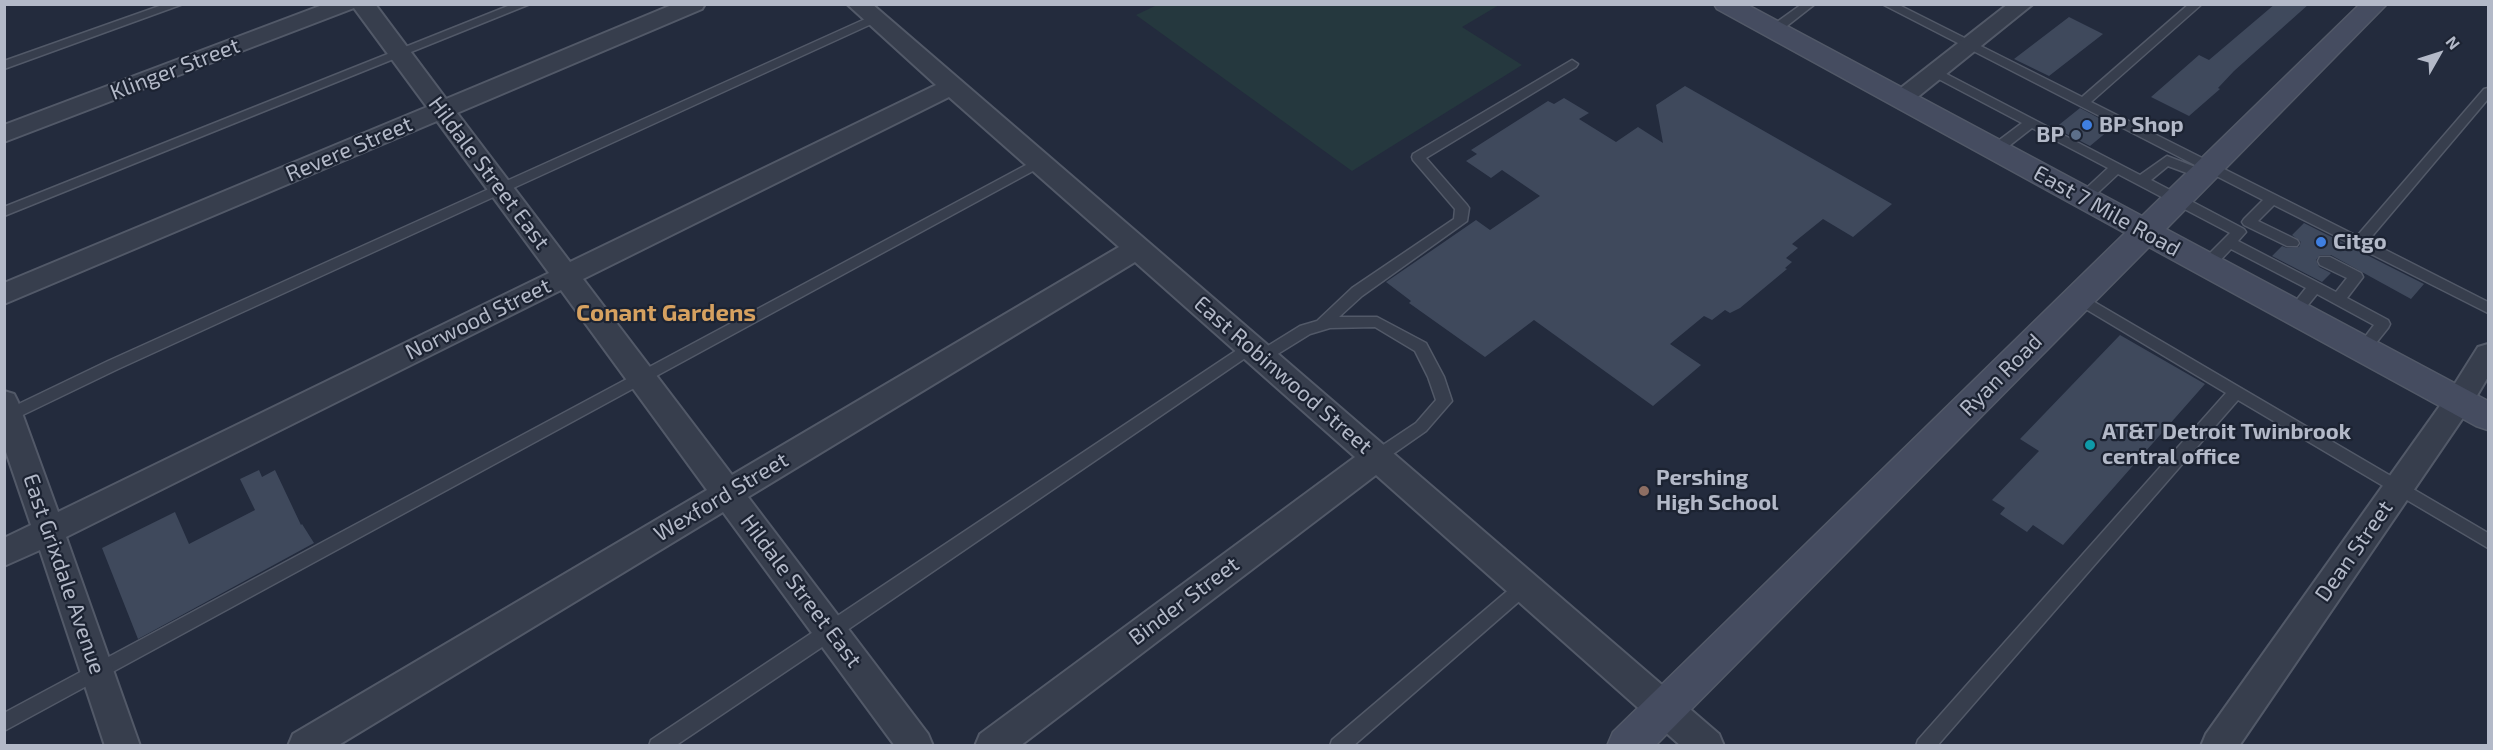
<!DOCTYPE html>
<style>
body{margin:0}
#map{position:relative;width:2493px;height:750px;overflow:hidden;background:#232b3d;font-family:"Exo 2",sans-serif}
canvas{display:block}
.frame{position:absolute;inset:0;border:6px solid #b3b9c8;pointer-events:none}
.north{position:absolute;left:2409px;top:24px;width:60px;height:60px;-webkit-text-stroke:4px #1c2332;paint-order:stroke;rotate:51deg;font-size:16px;font-weight:700;line-height:24px;text-align:center;color:#b3b9c8}
.north::after{content:'';display:block;margin:auto;width:21px;height:27px;background:#b3b9c8;clip-path:polygon(50% 0,100% 100%,50% 72%,0 100%)}
</style>
<div id="map">
<canvas width="2493" height="750"></canvas>
<div class="frame"></div>
<div class="north">N</div>
</div>
<script>
const c = document.querySelector('canvas').getContext('2d');
c.lineJoin = 'round';
function paint(path, color) { c.fillStyle = color; c.fill(path, 'evenodd'); }
function stroke(path, color, width, dash) { c.strokeStyle = color; c.lineWidth = width; c.lineCap = dash ? 'butt' : 'round'; c.setLineDash(dash || []); c.stroke(path); }
function drawText(font, color, halo, rows, align = 'center') {
  c.font = font + ' "Exo 2",sans-serif'; c.lineWidth = 4.5; c.setLineDash([]); c.textBaseline = 'middle'; c.strokeStyle = halo; c.fillStyle = color; for (const [text, x, y, turn = 0] of rows) {
    c.save(); c.translate(x, y); c.rotate((+turn || 0) * Math.PI / 180); c.textAlign = isNaN(turn) ? turn : align; if (halo) c.strokeText(text, 0, 0); c.fillText(text, 0, 0); c.restore();
  }
}
paint(new Path2D(`
 M 1157,5 L 1499,5 L 1462,27 L 1522,65 L 1352,171 L 1136,15 Z`), '#25383e');
paint(new Path2D(`
 M 2275,4 L 2309,4 L 2234,71 L 2218,88 L 2220,89 L 2189,116 L 2151,97 L 2199,55 L 2209,60 Z
 M 2069,17 L 2103,34 L 2049,76 L 2014,59 Z
 M 1685,86 L 1892,204 L 1853,237 L 1823,219 L 1792,244 L 1798,248 L 1786,258 L 1792,262 L 1785,268 L 1787,269 L 1740,308 L 1730,313 L 1725,310 L 1712,320 L 1704,316 L 1670,344 L 1701,365 L 1653,406 L 1534,320 L 1485,357 L 1409,303 L 1411,301 L 1386,282 L 1476,220 L 1490,230 L 1540,196 L 1502,170 L 1491,178 L 1466,161 L 1477,154 L 1471,150 L 1548,101 L 1554,104 L 1564,98 L 1589,113 L 1579,119 L 1616,142 L 1638,127 L 1663,143 L 1656,105 Z
 M 2080,108 L 2114,126 L 2090,146 L 2055,128 Z
 M 2304,223 L 2357,250 L 2424,284 L 2411,299 L 2331,255 L 2320,255 L 2316,260 L 2319,267 L 2331,273 L 2322,282 L 2272,256 L 2282,246 L 2287,248 L 2299,247 L 2301,242 L 2292,235 Z
 M 2120,335 L 2205,384 L 2063,545 L 2033,525 L 2027,532 L 2000,514 L 2005,508 L 1992,500 L 2039,451 L 2020,439 Z
 M 259,470 L 262,477 L 275,470 L 301,525 L 302,524 L 314,543 L 138,639 L 102,548 L 175,512 L 189,544 L 255,510 L 240,479 Z`), '#3f495c');
const lane = new Path2D(`
 M 165,4 L 183,4 L 4,69 L 4,61 Z
 M 513,4 L 530,4 L 4,216 L 4,207 Z
 M 1802,4 L 1815,4 L 1778,33 L 1770,33 L 1770,27 Z
 M 1882,4 L 1897,4 L 2082,97 L 2189,4 L 2202,4 L 2091,102 L 2357,236 L 2484,89 L 2488,88 L 2488,99 L 2368,241 L 2488,302 L 2488,313 L 2274,205 L 2258,221 L 2297,240 L 2299,243 L 2297,246 L 2287,246 L 2244,225 L 2242,222 L 2244,219 L 2263,200 Z
 M 874,15 L 880,19 L 878,21 L 118,369 L 4,424 L 4,411 L 108,361 Z
 M 1572,60 L 1578,64 L 1576,67 L 1426,158 L 1467,205 L 1469,208 L 1467,221 L 1362,296 L 1339,317 L 1377,317 L 1426,343 L 1444,377 L 1452,401 L 1426,431 L 1383,461 L 1377,463 L 1371,461 L 1369,457 L 1371,453 L 1416,423 L 1436,400 L 1428,377 L 1415,351 L 1375,327 L 1330,328 L 1310,334 L 1268,360 L 1258,360 L 1256,356 L 1258,352 L 1300,326 L 1317,321 L 1352,288 L 1454,219 L 1455,209 L 1413,160 L 1412,157 L 1413,154 Z
 M 1935,68 L 2140,175 L 2167,156 L 2208,172 L 2210,175 L 2203,179 L 2168,166 L 2151,180 L 2244,229 L 2246,232 L 2238,241 L 2336,292 L 2347,278 L 2320,265 L 2318,261 L 2320,257 L 2330,257 L 2361,273 L 2363,277 L 2347,298 L 2388,320 L 2390,324 L 2388,328 L 2368,353 L 2358,353 L 2356,349 L 2374,325 L 2317,294 L 2299,316 L 2294,317 L 2287,312 L 2306,288 L 2231,249 L 2212,269 L 2202,269 L 2200,265 L 2202,261 L 2230,233 L 2118,174 L 2089,201 L 2079,201 L 2077,198 L 2079,195 L 2108,168 L 2032,128 L 2000,153 L 1990,153 L 1989,150 L 1990,147 L 2022,123 L 1931,75 L 1931,69 Z
 M 1039,158 L 1046,162 L 1044,165 L 4,731 L 4,713 Z
 M 2079,293 L 2488,533 L 2488,548 L 2238,400 L 1937,746 L 1916,746 L 1918,740 L 2226,393 L 2074,302 L 2072,298 L 2074,294 Z
 M 1252,340 L 1257,342 L 1259,346 L 1257,350 L 837,637 L 675,746 L 649,746 L 651,740 Z
 M 1525,579 L 1531,581 L 1533,586 L 1531,591 L 1353,746 L 1330,746 L 1332,740 L 1519,581 Z`);
const street = new Path2D(`
 M 325,4 L 375,4 L 446,99 L 674,4 L 705,4 L 702,9 L 457,113 L 570,262 L 936,85 L 847,4 L 872,4 L 1719,734 L 1724,746 L 1681,746 L 1376,475 L 1020,746 L 975,746 L 980,734 L 1355,457 L 1135,262 L 748,497 L 928,734 L 933,746 L 895,746 L 723,512 L 337,746 L 288,746 L 293,734 L 707,490 L 561,290 L 66,537 L 140,746 L 105,746 L 40,550 L 4,566 L 4,538 L 31,525 L 4,446 L 4,391 L 14,394 L 18,402 L 58,512 L 549,273 L 437,121 L 4,304 L 4,283 L 427,107 L 354,8 L 4,142 L 4,125 ZM 949,97 L 1119,247 L 732,475 L 583,279 Z
 M 2008,4 L 2033,4 L 1909,104 L 1901,106 L 1893,104 L 1889,99 L 1893,94 Z
 M 2488,344 L 2488,377 L 2469,409 L 2239,746 L 2201,746 L 2206,734 L 2449,393 L 2478,347 Z`);
const secondary = new Path2D(`
 M 1714,4 L 1746,4 L 2142,216 L 2360,4 L 2387,4 L 2166,229 L 2488,401 L 2488,430 L 2476,426 L 2149,247 L 1655,746 L 1607,746 L 1613,732 L 2125,233 L 1717,9 Z`);
stroke(lane, '#525968', 3);
stroke(street, '#525968', 4);
stroke(secondary, '#525968', 3);
paint(lane, '#373e4d');
paint(street, '#373e4d');
paint(secondary, '#454c60');
for (const [x, y, r, color] of [
 [2087,125,6,"#3f7fe0"],
 [2076,135,6,"#5c6f8a"],
 [2321,242,6,"#3f7fe0"],
 [2090,445,6,"#0f9aa8"],
 [1644,491,6,"#8d6e63"]
]) { const dot = new Path2D(); dot.arc(x, y, r, 0, 2 * Math.PI); c.fillStyle = color; c.fill(dot); stroke(dot, '#1c2332', 2); }
drawText('22px', '#b3b9c8', '#1c2332', [
 ["Klinger Street",175,69,-21],
 ["Revere Street",349,149,-23],
 ["Hildale Street East",489,173,53],
 ["East 7 Mile Road",2107,211,29],
 ["Norwood Street",478,319,-26],
 ["East Robinwood Street",1283,375,41],
 ["Ryan Road",2001,375,-45],
 ["Wexford Street",721,497,-31],
 ["Dean Street",2354,551,-55],
 ["East Grixdale Avenue",64,574,71],
 ["Hildale Street East",801,591,53],
 ["Binder Street",1184,601,-37]
]);
drawText('bold 22px', '#b3b9c8', '#1c2332', [
 ["BP Shop",2099,125],
 ["BP",2064,135,"right"],
 ["Citgo",2333,242],
 ["AT&T Detroit Twinbrook",2102,432],
 ["central office",2102,457],
 ["Pershing",1656,478],
 ["High School",1656,503]
], 'left');
drawText('bold 24px', '#d6a160', '#1c2332', [
 ["Conant Gardens",666,313]
]);
</script>
